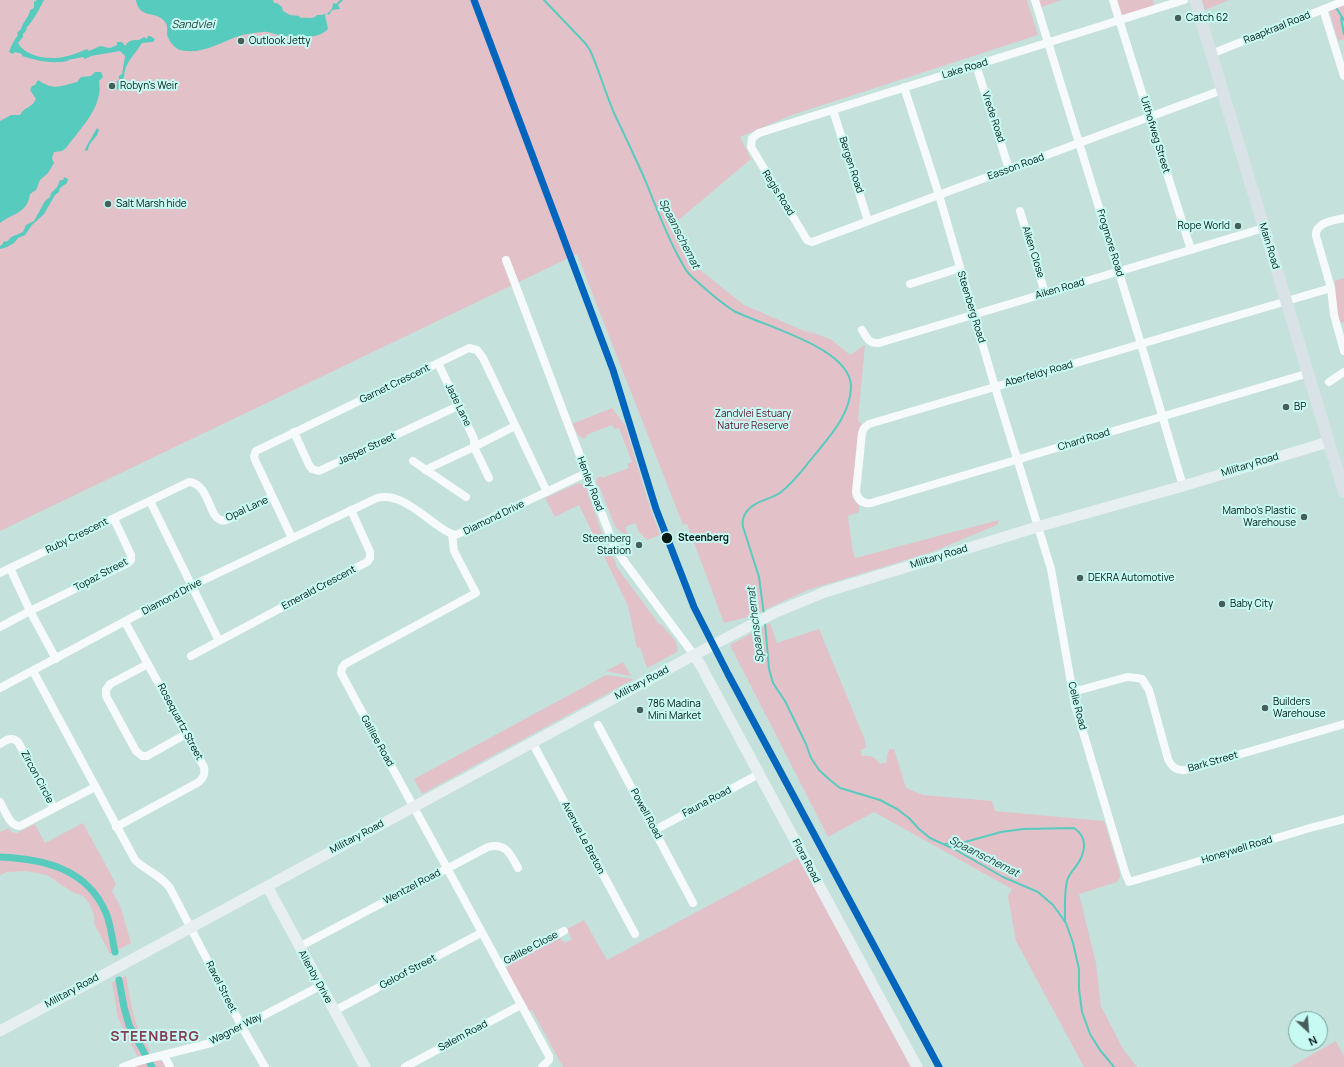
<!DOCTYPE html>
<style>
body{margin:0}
#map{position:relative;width:1344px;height:1067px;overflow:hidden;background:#c5e1dc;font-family:Manrope,sans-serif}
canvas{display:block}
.north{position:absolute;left:1288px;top:1011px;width:40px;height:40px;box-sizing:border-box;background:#c6faf2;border:1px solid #78a09a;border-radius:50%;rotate:154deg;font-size:11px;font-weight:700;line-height:16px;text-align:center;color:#041815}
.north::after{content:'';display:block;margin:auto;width:14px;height:18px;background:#485e5b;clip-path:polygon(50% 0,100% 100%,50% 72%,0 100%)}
</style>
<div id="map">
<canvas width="1344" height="1067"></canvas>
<div class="north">N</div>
</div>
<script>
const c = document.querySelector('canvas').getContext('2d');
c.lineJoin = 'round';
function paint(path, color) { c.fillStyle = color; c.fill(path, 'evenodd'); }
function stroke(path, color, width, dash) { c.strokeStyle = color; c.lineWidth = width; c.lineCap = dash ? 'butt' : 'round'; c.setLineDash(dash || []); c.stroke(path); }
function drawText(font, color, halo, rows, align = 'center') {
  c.font = font + ' Manrope,sans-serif'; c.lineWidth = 4; c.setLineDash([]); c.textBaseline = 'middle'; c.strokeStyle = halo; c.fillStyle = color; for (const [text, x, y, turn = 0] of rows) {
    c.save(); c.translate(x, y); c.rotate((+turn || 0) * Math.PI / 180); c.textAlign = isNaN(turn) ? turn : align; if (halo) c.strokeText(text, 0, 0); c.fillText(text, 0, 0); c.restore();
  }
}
paint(new Path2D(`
 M 0,0 L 1027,0 L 1038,35 L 792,115 L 740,137 L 751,159 L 675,223 L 689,261 L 744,305 L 816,336 L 804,329 L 832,340 L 850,355 L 865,345 L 858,420 L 862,425 L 859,431 L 852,493 L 853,499 L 859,505 L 859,512 L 848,516 L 852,547 L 855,558 L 999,520 L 997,525 L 932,552 L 808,590 L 751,616 L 724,623 L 687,524 L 683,525 L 577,254 L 0,531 Z
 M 1035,0 L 1062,0 L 1038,8 Z
 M 1114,0 L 1153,0 L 1155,7 L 1122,15 L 1120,14 Z
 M 1202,0 L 1229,0 L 1205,10 Z
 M 1344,1 L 1344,39 L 1338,41 L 1328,7 Z
 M 1344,278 L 1344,322 L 1340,323 L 1337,311 L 1335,281 Z
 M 612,408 L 625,425 L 648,501 L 660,535 L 647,540 L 639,532 L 635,523 L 625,527 L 628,535 C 621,533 618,530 614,524 L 600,488 L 596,484 L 597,478 L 601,476 L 602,478 L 629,468 L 627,464 L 632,462 L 619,428 L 614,429 L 612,425 L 586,435 L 587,438 L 582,438 L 578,435 L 572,424 Z
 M 579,483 L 583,484 L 586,487 L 603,536 L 603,540 L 598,544 L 579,505 L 555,517 L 545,498 Z
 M 607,555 C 613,555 616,560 616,566 L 659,624 L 662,625 C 668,633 680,642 677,652 L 647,668 L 640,647 L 637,648 L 628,606 L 604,556 Z
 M 770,623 L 777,643 L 819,629 L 865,740 L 866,748 L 860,750 L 862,756 C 871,755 875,757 880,764 L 887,762 C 886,756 887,754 890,749 L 894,749 L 906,788 L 923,795 L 992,801 L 995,811 L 1104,821 L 1120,873 L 1120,877 L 1117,882 L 1079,894 L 1096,963 L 1101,1008 L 1102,1008 L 1123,1049 L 1137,1067 L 1084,1067 L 1016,941 L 1008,896 L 1012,889 L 874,812 L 828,837 L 730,645 Z
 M 623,662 L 631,676 L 606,671 Z
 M 606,675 L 634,679 L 422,794 L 414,779 Z
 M 83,823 L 116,884 L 112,891 L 121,908 L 131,943 L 110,954 L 94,923 L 94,915 L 89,903 L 83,896 L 72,892 L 47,875 L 26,871 L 7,872 L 0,875 L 0,832 L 9,828 L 11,832 L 17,833 L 35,824 L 45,843 Z
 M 803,855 L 917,1067 L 563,1067 L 532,1010 L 529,1011 L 508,974 L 507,969 L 509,964 L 555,939 L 560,938 L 565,943 L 572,939 L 567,929 L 584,920 L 607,960 Z
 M 126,976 L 132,1009 L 136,1023 L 150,1051 C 147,1056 142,1056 137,1056 L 118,1018 L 112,983 Z
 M 1336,1041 L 1344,1056 L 1344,1067 L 1290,1067 Z
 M 158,1060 L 163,1062 L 166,1067 L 131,1067 Z`), '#e3c1c9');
paint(new Path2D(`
 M 37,0 L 44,0 C 41,6 32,23 27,27 L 26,31 L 23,34 L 23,37 L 18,43 C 26,57 49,60 63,57 C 71,56 79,52 87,49 L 89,51 L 100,46 L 110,48 L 117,45 L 117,42 L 122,42 L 125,46 C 128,41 133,39 139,40 L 144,37 L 147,39 L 148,36 L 150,36 L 155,39 L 153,42 L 142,43 C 135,55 124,63 124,77 L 122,80 L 123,82 L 121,83 L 121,88 L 118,90 L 115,86 L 117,84 L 117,81 L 119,80 L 119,76 L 122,74 L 125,56 L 120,51 L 91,56 L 85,59 L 83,57 L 68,60 L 68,61 C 51,64 38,61 22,56 L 22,54 L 15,52 L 13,54 L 9,52 C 11,46 14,40 18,35 L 17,33 L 21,29 C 23,22 29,17 30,10 L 34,8 L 34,2 Z
 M 136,0 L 273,0 L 274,3 L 277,3 L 282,7 L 283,11 L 290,15 L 299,16 L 301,18 C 307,17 313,20 317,15 C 325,15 333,13 333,3 L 336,4 L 340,0 L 343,0 L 338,5 L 340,9 L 332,10 L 329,15 L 327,13 L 325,15 L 328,29 C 317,41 292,37 278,35 C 273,34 268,31 263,32 C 254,33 244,34 236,37 C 218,44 200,55 180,50 C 174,48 168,40 167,34 C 167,30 168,26 165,22 C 157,10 139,20 136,0 Z
 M 95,72 L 101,72 L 103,77 L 99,81 C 104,106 80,129 66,148 L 62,151 L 54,152 L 52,158 L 54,163 L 48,173 L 40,180 L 36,190 L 30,194 C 27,214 13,213 0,223 L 0,121 L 11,115 L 20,115 C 25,106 31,109 36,99 L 30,90 L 32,86 L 35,85 L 38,80 C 54,91 60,86 77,82 L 81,77 L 91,76 Z
 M 97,128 L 99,130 C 97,139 89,141 88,150 L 86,151 L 85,150 L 86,147 Z
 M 64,177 L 68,179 L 67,183 L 60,188 L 59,192 L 55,195 L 44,214 L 32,225 L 25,235 L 18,238 L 14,243 L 7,247 L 0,249 L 0,246 L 3,244 L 3,242 L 8,241 L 11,237 L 23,232 L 26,225 L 34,221 L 45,201 L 50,197 L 51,193 L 57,187 L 60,180 L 63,180 Z`), '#58cbbf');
stroke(new Path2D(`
 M 544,0 L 585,43 L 590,50 C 599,70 605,92 614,113 C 625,136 636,159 646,182 C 655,205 664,228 675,250 C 680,259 684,270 692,277 C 703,287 721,303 734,311 C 763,326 853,348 851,388 C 850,415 829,437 813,457 C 803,469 794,482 781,492 C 771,500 756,500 748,510 C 743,515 742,521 743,527 L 759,577 L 764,615
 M 1335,6 L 1344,20
 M 1341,18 L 1344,34
 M 765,623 L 769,669 L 773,683 L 785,701 L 806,744 L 811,758 L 819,770 L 830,780 L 840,788 L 880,800 L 897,809 L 909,818 L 919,829 L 930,838 L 956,850 L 1003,877 L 1038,892 L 1053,905 L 1066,923 L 1073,943 L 1079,969 L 1079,989 L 1082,1012 L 1090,1034 L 1100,1050 L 1114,1067
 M 945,844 L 965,842 L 1001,832 L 1023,829 L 1074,828 C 1086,836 1086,848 1080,860 C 1076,868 1069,873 1067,881 C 1064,894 1065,909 1065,922`), '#58cbbf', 2);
stroke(new Path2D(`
 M 0,857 C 43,859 87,868 106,913 C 111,925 112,938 115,952
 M 119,980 L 124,1007 L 129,1025 L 152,1067`), '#58cbbf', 7);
stroke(new Path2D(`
 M 1035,0 L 1141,344 L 1183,486
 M 1113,0 L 1191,250
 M 1184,0 L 759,133 L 752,138 L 751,147 L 807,240 L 812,242 L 1222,90
 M 1323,9 L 1344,76
 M 1211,54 L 1344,1
 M 976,65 L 1009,169
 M 904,87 L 939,195 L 995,387 L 1051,569 L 1075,705 L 1125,872 L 1129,882 L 1310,828 L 1344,819
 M 833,110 L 868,221
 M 1020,211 L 1045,293
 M 1344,218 C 1333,221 1315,222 1316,236 L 1331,288 L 1334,315 L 1344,351
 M 506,260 L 613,543 L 621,557 L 694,655
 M 910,284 L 960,268
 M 862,330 C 867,338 869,344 879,343 L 1264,228
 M 438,363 L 474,439 L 474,447
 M 1309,373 L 871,503 C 863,504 858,500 856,492 L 862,433 L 864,428 L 869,424 L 1331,288
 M 1329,382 L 1344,372
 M 294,432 L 309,465 L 312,469 L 319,471 L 458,406
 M 474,447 L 489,478
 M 413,461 L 466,497
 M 425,470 L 474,447 L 515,426
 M 150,501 L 219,641
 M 452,534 L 454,551 L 476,593 L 345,664 L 342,668 L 341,673 L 376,738 L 447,868 L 549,1056 L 549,1060 L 542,1067
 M 292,538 L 255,460 L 254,456 L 256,451 L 469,348 L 477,350 L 483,358 L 547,492
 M 10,568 L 30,611 L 56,659
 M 0,573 L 189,482 C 204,483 208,503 214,514 C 217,519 221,522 227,520 L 272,497
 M 0,627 L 30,611 L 128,563 L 131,560 L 131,555 L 114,519
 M 191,656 L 367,562 L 370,558 L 370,552 L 351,510
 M 148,664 L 110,684 L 106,690 L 106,696 L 136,751 L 142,756 L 147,756 L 186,734
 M 33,671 L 135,860 C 146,871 161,875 170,888 L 242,1027 L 265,1067
 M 0,688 L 191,586 L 377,498 C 398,492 420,513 437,525 C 443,529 449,534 456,535 L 586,473
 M 1073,692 L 1127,677 L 1137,678 L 1142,679 L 1149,690 L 1168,759 C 1172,768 1177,771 1186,770 L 1344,724
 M 598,725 L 693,903
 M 532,742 L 635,934
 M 0,744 C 6,740 12,736 18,742 L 54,808
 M 0,802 C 5,810 9,826 20,826 L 95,787
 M 116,827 L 199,782 C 204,777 205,774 204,767 L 125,622
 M 655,830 L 759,774
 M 299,947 L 488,847 C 506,842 511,855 518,868
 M 499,965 L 564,931
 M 334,1011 L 481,933
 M 164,1055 L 170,1067
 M 123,1067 L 139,1061 L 211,1043 L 320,986
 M 405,1067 L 521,1005`), '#f6fafa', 8);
stroke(new Path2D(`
 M 694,655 L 701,666 L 917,1067
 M 267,886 L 365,1067
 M 0,1031 L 694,655 L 774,613 L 825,592 L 1037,527 L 1183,486 L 1328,442`), '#e7eff0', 11);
stroke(new Path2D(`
 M 1195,0 L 1344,492`), '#d9e3e7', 12);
stroke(new Path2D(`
 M 474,0 L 613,370 L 656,509 L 694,607 L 728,674 L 939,1067`), '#0065bd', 7);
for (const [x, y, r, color] of [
 [1178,18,4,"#485e5b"],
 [241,41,4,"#485e5b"],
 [112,86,4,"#485e5b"],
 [108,204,4,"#485e5b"],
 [1238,226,4,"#485e5b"],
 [1286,407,4,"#485e5b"],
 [1304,517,4,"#485e5b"],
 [667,538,6,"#041815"],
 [639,545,4,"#485e5b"],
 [1080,578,4,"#485e5b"],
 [1222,604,4,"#485e5b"],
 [1265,708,4,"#485e5b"],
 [640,710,4,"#485e5b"]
]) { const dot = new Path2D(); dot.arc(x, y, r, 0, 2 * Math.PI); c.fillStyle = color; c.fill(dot); stroke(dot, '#c6faf2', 1.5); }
drawText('10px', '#041815', '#c6faf2', [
 ["Catch 62",1186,18],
 ["Outlook Jetty",249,41],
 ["Robyn's Weir",120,86],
 ["Salt Marsh hide",116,204],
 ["Rope World",1230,226,"right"],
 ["BP",1294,407],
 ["Mambo's Plastic",1296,511,"right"],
 ["Warehouse",1296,523,"right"],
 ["Steenberg",631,539,"right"],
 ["Station",631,551,"right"],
 ["DEKRA Automotive",1088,578],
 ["Baby City",1230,604],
 ["Builders",1273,702],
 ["Warehouse",1273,714],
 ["786 Madina",648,704],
 ["Mini Market",648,716]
], 'left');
drawText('10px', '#041815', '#c6faf2', [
 ["Raapkraal Road",1277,28,-22],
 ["Lake Road",965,69,-17],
 ["Vrede Road",993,117,72],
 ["Uithofweg Street",1155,135,73],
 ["Bergen Road",851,165,72],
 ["Easson Road",1016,167,-20],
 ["Regis Road",778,193,58],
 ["Frogmore Road",1110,243,73],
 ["Main Road",1269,246,73],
 ["Aiken Close",1033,252,73],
 ["Aiken Road",1060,289,-16],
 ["Steenberg Road",971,307,73],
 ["Aberfeldy Road",1039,374,-16],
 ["Garnet Crescent",395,384,-26],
 ["Jade Lane",458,405,64],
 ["Chard Road",1084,440,-17],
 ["Jasper Street",367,449,-25],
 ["Military Road",1250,465,-17],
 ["Henley Road",590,484,69],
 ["Opal Lane",247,509,-25],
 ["Diamond Drive",494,518,-26],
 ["Ruby Crescent",77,536,-26],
 ["Military Road",939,557,-17],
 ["Topaz Street",101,575,-28],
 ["Emerald Crescent",319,588,-28],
 ["Diamond Drive",172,597,-28],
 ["Military Road",642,683,-28],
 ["Celie Road",1077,706,76],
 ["Rosequartz Street",180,722,62],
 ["Galilee Road",377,741,61],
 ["Bark Street",1213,762,-16],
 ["Zircon Circle",37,777,62],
 ["Fauna Road",707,802,-28],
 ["Powell Road",646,814,62],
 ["Military Road",357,837,-28],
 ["Avenue Le Breton",583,838,62],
 ["Honeywell Road",1237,850,-17],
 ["Flora Road",806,861,62],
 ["Wentzel Road",412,887,-28],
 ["Galilee Close",531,948,-28],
 ["Geloof Street",408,972,-28],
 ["Allenby Drive",315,977,61],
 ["Ravel Street",221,987,63],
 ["Military Road",72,991,-29],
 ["Wagner Way",236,1029,-27],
 ["Salem Road",463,1036,-28]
]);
drawText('10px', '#5d102c', '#c6faf2', [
 ["Zandvlei Estuary",753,414],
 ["Nature Reserve",753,426]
]);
drawText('bold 10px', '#041815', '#c6faf2', [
 ["Steenberg",678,538]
], 'left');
drawText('italic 11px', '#23413c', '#c6faf2', [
 ["Sandvlei",193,25],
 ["Spaanschemat",679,234,63],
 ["Spaanschemat",756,625,-97],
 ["Spaanschemat",984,857,27]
]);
c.letterSpacing = '1px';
drawText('bold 14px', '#843d51', '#c6faf2', [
 ["STEENBERG",155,1037]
]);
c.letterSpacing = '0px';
</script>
